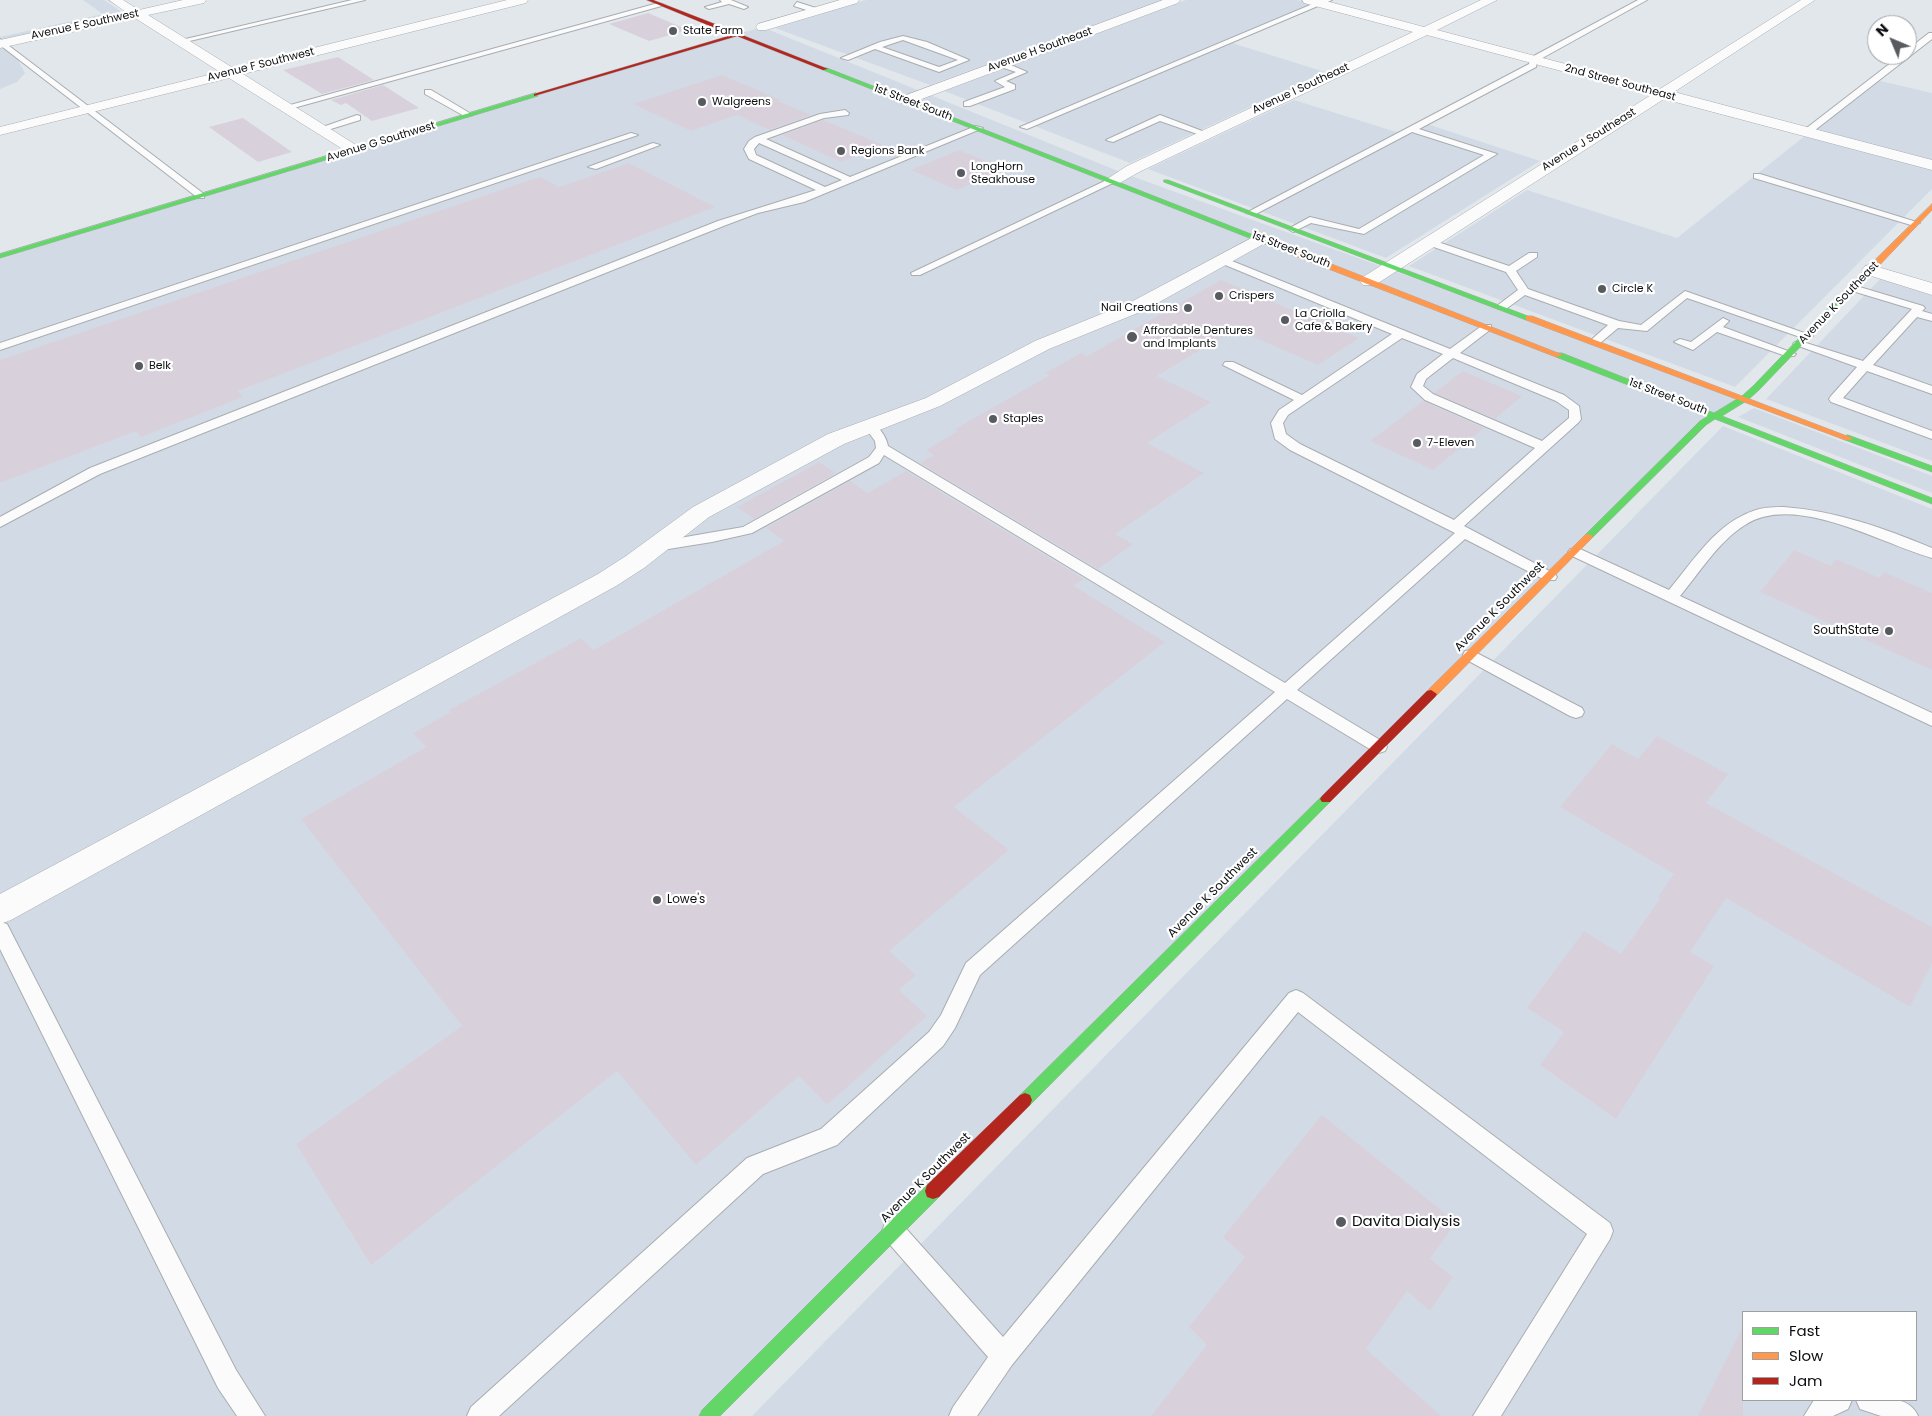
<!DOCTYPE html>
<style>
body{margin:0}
#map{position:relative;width:1932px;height:1416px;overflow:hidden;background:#e2e7ec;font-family:Poppins,sans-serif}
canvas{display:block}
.legend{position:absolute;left:1742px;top:1311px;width:175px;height:90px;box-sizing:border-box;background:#fff;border:1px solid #9e9fa0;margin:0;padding:6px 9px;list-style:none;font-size:15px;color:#0c0e11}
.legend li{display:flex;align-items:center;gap:10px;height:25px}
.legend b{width:25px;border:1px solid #9e9fa0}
.north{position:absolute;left:1867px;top:15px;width:50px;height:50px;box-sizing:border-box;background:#fff;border:1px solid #9e9fa0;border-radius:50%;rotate:315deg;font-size:14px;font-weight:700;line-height:20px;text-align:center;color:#0c0e11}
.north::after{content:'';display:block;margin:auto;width:18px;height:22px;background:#575a5e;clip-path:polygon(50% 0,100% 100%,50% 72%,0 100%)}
</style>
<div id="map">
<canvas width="1932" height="1416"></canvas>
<ul class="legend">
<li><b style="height:6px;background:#63d668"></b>Fast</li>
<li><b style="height:6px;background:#ff974d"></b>Slow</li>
<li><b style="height:6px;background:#b3261e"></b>Jam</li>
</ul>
<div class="north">N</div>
</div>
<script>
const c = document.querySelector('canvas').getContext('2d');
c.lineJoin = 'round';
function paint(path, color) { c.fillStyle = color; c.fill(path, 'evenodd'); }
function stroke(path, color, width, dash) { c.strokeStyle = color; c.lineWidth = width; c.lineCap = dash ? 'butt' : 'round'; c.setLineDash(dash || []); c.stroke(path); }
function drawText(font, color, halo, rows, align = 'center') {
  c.font = font + ' Poppins,sans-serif'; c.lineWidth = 4.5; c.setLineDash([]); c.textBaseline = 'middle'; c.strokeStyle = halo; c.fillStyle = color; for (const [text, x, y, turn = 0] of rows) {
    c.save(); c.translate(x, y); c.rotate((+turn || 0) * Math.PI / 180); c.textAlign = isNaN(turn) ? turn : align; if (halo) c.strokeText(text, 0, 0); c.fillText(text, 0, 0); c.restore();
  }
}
paint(new Path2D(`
 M 83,0 L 104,0 L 125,14 L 0,41 L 0,37 L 103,14 Z
 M 866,0 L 1162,0 L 930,85 L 775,28 Z
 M 1186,0 L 1297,0 L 1320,6 L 1229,42 L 1325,72 L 1130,163 L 944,91 Z
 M 762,27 L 1123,173 L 1745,398 L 1714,415 L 708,1416 L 0,1416 L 0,256 Z
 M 10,45 L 25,73 L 17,82 L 0,89 L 0,47 Z
 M 1876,80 L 1932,93 L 1932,161 L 1813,130 Z
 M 1294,100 L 1406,135 L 1427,124 L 1540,161 L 1386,258 L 1148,169 Z
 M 1806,135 L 1932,169 L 1932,189 L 1735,387 L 1409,266 L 1527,190 L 1677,238 Z
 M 1881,278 L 1932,295 L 1932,461 L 1766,399 Z
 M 1754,408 L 1932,476 L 1932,493 L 1738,417 Z
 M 1723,426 L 1932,509 L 1932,1416 L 752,1416 ZM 1743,1312 L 1916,1312 L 1916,1400 L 1743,1400 Z`), '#d2dbe5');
paint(new Path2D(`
 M 648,13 L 688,30 L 649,41 L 609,24 Z
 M 338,57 L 374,80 L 322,94 L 283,70 Z
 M 722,75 L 781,100 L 778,101 L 811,115 L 770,130 L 737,115 L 691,131 L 633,104 Z
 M 383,85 L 419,108 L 372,121 L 346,103 L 341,105 L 331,100 Z
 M 243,118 L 292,152 L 258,162 L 209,127 Z
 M 823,120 L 883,145 L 841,162 L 782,135 Z
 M 959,150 L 1006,169 L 957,190 L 911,170 Z
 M 629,163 L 715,207 L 238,391 L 243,397 L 141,437 L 136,431 L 0,483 L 0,360 L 536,178 L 541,177 L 559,187 Z
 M 1221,280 L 1359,338 L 1318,365 L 1235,329 L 1157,376 L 1211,402 L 1147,443 L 1204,473 L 1115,534 L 1133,544 L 1098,569 L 920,463 L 934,455 L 926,450 L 958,431 L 955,429 L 1050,375 L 1045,373 L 1081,353 L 1087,356 Z
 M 1463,371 L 1522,396 L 1495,419 L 1434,393 Z
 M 1423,401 L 1484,428 L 1433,470 L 1370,441 Z
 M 819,462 L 836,473 L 754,519 L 737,507 Z
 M 906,471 L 1084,579 L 1074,586 L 1165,642 L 954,807 L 1009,850 L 889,951 L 916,975 L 899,990 L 927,1016 L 827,1105 L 799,1076 L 696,1165 L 617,1071 L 371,1265 L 296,1144 L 462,1026 L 301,819 L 426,747 L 413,733 L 451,712 L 449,710 L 581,638 L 594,650 L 784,541 L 766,528 L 850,481 L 868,493 Z
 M 1794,550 L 1831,566 L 1836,559 L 1880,578 L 1884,572 L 1932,593 L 1932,670 L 1760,592 Z
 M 1657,736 L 1728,774 L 1706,803 L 1932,927 L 1932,963 L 1910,1007 L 1726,898 L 1690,952 L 1714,966 L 1616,1119 L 1540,1065 L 1564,1032 L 1527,1008 L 1584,931 L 1621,954 L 1660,899 L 1658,897 L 1674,874 L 1560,807 L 1612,744 L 1638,759 Z
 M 1322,1115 L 1456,1222 L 1430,1259 L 1453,1277 L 1430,1311 L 1407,1291 L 1366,1349 L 1441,1416 L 1151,1416 L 1207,1345 L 1189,1327 L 1245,1257 L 1223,1237 Z
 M 1743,1326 L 1743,1416 L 1698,1416 Z`), '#d8d1dc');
const lane = new Path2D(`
 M 352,0 L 365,0 L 181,43 L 177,41 Z
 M 720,0 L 731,0 L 748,7 L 744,9 L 729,4 L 709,9 L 705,7 L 722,2 Z
 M 1322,0 L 1332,0 L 1027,129 L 1020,127 Z
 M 1638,0 L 1647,0 L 1537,61 L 1536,67 L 1419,129 L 1497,154 L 1364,234 L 1311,223 L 1293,232 L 1288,229 L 1310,217 L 1359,229 L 1484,155 L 1412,132 L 1254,215 L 1246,213 L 1529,64 L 1530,58 Z
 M 797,2 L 819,9 L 820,11 L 816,13 L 794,6 Z
 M 658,3 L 665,5 L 290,109 L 283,107 Z
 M 1929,33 L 1932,33 L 1932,39 L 1810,134 L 1804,134 L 1804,130 L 1901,55 L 1907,55 L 1907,50 Z
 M 903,36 L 927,42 L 969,60 L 939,72 L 875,49 L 848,60 L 841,58 L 880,42 ZM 903,40 L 958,60 L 939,67 L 882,47 Z
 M 0,39 L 204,194 L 204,198 L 198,198 L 0,45 Z
 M 998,62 L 1004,62 L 1027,72 L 1006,81 L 1015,85 L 1015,89 L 970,106 L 964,106 L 964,102 L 1005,87 L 995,81 L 1016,72 L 998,66 Z
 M 425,90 L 431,90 L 473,115 L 466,117 L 425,94 Z
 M 845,110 L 849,113 L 848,115 L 824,118 L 766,139 L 850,177 L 976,126 L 983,128 L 804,202 L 758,213 L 726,225 L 100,474 L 0,527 L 0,517 L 90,468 L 718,221 L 816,190 L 749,159 L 744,149 L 749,141 L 755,137 L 820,114 ZM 759,143 L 842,180 L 825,187 L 756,155 L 754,149 Z
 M 357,115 L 360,116 L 360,120 L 321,132 L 317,129 Z
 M 1160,115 L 1210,134 L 1203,136 L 1160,121 L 1113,142 L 1106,140 Z
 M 631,133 L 638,135 L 0,350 L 0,343 Z
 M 653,143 L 660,145 L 596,169 L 588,167 Z
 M 1754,174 L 1760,174 L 1920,223 L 1911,225 L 1754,178 Z
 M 1109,179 L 1117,181 L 920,275 L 912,275 L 911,273 Z
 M 1429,239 L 1509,266 L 1529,253 L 1537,253 L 1537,257 L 1516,271 L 1528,289 L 1619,321 L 1641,325 L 1685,291 L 1813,336 L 1807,339 L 1803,338 L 1687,298 L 1647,331 L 1618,328 L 1599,344 L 1591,344 L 1591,340 L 1608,325 L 1525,295 L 1506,309 L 1498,309 L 1498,305 L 1518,290 L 1506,272 L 1425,244 L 1424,242 Z
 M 1222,257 L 1450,349 L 1483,325 L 1491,325 L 1491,329 L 1460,353 L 1564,395 L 1579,406 L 1581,419 L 1579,422 L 1464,526 L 1555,574 L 1557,577 L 1555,580 L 1545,580 L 1465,539 L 1297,690 L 1385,743 L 1387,747 L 1385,751 L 1379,753 L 1373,751 L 1287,699 L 980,975 L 955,1028 L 943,1046 L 837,1145 L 763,1174 L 499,1416 L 467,1416 L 471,1407 L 747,1158 L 821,1129 L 929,1032 L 941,1015 L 966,963 L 1275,692 L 884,455 L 879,463 L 752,533 L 712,542 L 656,551 L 651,549 L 649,546 L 651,543 L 743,527 L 869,457 L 876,448 L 875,441 L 863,425 L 869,421 C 878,424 887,438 888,446 L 1285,683 L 1455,533 L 1290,450 L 1275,439 L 1271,423 L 1279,410 L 1294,400 L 1223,365 L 1225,362 L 1233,362 L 1302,395 L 1392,334 L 1218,262 L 1218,258 ZM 1402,338 L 1443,354 L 1417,374 L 1411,387 L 1425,400 L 1535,448 L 1454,520 L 1300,444 L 1286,434 L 1283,423 L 1288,415 ZM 1453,358 L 1556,401 L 1569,410 L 1569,418 L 1542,441 L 1433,394 L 1423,386 L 1426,379 Z
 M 1853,285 L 1923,306 L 1925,308 L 1922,311 L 1932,314 L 1932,321 L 1917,317 L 1873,365 L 1932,386 L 1932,394 L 1867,371 L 1843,398 L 1932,431 L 1932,439 L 1831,402 L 1829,399 L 1831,396 L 1857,367 L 1793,344 L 1795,342 L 1803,342 L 1863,361 L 1912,309 L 1849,290 L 1849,286 Z
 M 1723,318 L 1729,321 L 1723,327 L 1796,354 L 1794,356 L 1786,356 L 1717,332 L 1693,350 L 1674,342 L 1680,339 L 1691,342 Z
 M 1784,507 C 1836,511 1884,528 1932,548 L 1932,558 C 1882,544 1794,492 1745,525 C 1718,542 1700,572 1680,596 L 1932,713 L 1932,726 L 1570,555 L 1568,552 L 1570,549 L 1580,549 L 1669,590 C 1694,560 1717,522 1756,510 C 1765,507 1775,507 1784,507 Z
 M 1471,650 L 1582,708 L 1584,712 L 1582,716 L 1576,718 L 1570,716 L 1465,659 L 1463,655 L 1465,651 Z
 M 0,922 L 7,924 L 236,1370 L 265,1416 L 237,1416 L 218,1388 L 0,949 Z
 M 1296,990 L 1303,993 L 1610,1223 L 1613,1231 L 1610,1239 L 1501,1416 L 1473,1416 L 1587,1234 L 1298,1012 L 1012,1365 L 977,1416 L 949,1416 L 953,1407 L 988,1357 L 885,1239 L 882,1231 L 885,1223 L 893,1220 L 901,1223 L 1003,1337 L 1289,993 Z
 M 1814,1400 L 1852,1400 L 1848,1409 L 1833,1416 L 1804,1416 Z
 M 1856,1400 C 1877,1399 1908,1393 1918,1416 L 1881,1416 L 1860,1409 Z`);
const street = new Path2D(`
 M 109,0 L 123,0 L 139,10 L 183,0 L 206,0 L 204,3 L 148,15 L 233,68 L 507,0 L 528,0 L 526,3 L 243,74 L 359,147 L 362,150 L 359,153 L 349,153 L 229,78 L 0,135 L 0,127 L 220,72 L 135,18 L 0,48 L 0,40 L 126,12 Z
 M 840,0 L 859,0 L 857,3 L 766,30 L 758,30 L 756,27 L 758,24 Z
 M 1163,0 L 1180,0 L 1178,3 L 911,103 L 901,103 L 899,100 L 901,97 Z
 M 1302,0 L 1322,0 L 1424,27 L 1481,0 L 1497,0 L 1437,30 L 1660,89 L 1801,0 L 1815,0 L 1674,92 L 1932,160 L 1932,170 L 1664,99 L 1375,285 L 1363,285 L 1360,281 L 1363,277 L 1651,95 L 1427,35 L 1139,172 L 1118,184 L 1106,184 L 1104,181 L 1127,166 L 1413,32 L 1304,3 Z
 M 1261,233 L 1267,234 L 1270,238 L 1267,242 L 1145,310 L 1049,349 L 940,406 L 844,444 L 709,517 L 644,568 L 616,586 L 11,920 L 0,924 L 0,894 L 598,574 L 626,556 L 693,507 L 828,434 L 926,398 L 1035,341 L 1131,302 Z
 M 1871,265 L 1932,283 L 1932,295 L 1865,274 L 1862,270 L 1865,266 Z`);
const fast = new Path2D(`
 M 823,68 L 827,68 L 1302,254 L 1295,256 L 823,70 Z
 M 536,93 L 538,96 L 0,258 L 0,254 Z
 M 1164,180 L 1168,180 L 1533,318 L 1526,320 L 1164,182 Z
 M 1868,267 L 1875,269 L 1759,390 L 1748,400 L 1722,416 L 1932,498 L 1932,504 L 1715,419 L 1706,425 L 1591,539 L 1585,539 L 1583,537 L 1585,535 L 1700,421 L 1708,416 L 1556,357 L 1556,353 L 1562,353 L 1714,413 L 1742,396 L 1753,386 Z
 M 1848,435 L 1932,466 L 1932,472 L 1845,440 L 1845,436 Z
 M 1326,794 L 1330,796 L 1332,799 L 1330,802 L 1030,1105 L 1025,1107 L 1020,1105 L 1018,1100 L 1020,1095 L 1322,796 Z
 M 933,1183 L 939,1185 L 941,1191 L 939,1197 L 720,1416 L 699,1416 L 702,1410 L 927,1185 Z`);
const slow = new Path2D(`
 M 1932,204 L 1932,210 L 1874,271 L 1868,271 L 1868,267 Z
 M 1295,252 L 1301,252 L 1563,355 L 1556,357 L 1295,256 Z
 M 1526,316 L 1532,316 L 1852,438 L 1851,440 L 1845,440 L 1526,320 Z
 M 1588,534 L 1591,535 L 1593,537 L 1591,539 L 1435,697 L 1427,697 L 1425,694 L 1427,691 L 1585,535 Z`);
const jam = new Path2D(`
 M 647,0 L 653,0 L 738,33 L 745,32 L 742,35 L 828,69 L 823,70 L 737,36 L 534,96 L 534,94 L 732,35 Z
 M 1431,690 L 1437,694 L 1435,697 L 1330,802 L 1322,802 L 1320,799 L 1322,796 L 1427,691 Z
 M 1025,1093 L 1030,1095 L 1032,1100 L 1030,1105 L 939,1197 L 933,1199 L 927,1197 L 925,1191 L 927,1185 L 1020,1095 Z`);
stroke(lane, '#a9adb0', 2);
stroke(street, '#a9adb0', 1);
stroke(fast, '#a9adb0', 1);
stroke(slow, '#a9adb0', 1);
stroke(jam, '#a9adb0', 1);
paint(lane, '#fbfbfc');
paint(street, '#fbfbfc');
paint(fast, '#63d668');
paint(slow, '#ff974d');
paint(jam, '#b3261e');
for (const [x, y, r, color] of [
 [673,31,5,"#575a5e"],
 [702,102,5,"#575a5e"],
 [841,151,5,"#575a5e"],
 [961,173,5,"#575a5e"],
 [1602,289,5,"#575a5e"],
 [1219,296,5,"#575a5e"],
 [1188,308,5,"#575a5e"],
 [1285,320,5,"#575a5e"],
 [1132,337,6,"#575a5e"],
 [139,366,5,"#575a5e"],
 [993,419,5,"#575a5e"],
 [1417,443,5,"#575a5e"],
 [1889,631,5,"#575a5e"],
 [657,900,5,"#575a5e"],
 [1341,1222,6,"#575a5e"]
]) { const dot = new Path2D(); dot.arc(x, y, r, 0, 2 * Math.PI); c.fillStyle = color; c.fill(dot); stroke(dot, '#fff', 2); }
drawText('11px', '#0c0e11', '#fff', [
 ["Avenue E Southwest",85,25,-12],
 ["Avenue H Southeast",1040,50,-20],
 ["Avenue F Southwest",261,65,-14],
 ["2nd Street Southeast",1620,83,15],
 ["Avenue I Southeast",1301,89,-25],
 ["1st Street South",913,103,21],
 ["Avenue J Southeast",1589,140,-32],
 ["Avenue G Southwest",381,142,-17],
 ["1st Street South",1291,250,21],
 ["Avenue K Southeast",1839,303,-46],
 ["1st Street South",1668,397,21]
]);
drawText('11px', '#0c0e11', '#fff', [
 ["State Farm",683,31],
 ["Walgreens",712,102],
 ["Regions Bank",851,151],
 ["LongHorn",971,167],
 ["Steakhouse",971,180],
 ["Circle K",1612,289],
 ["Crispers",1229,296],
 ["Nail Creations",1178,308,"right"],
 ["La Criolla",1295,314],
 ["Cafe & Bakery",1295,327],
 ["Affordable Dentures",1143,331],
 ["and Implants",1143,344],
 ["Belk",149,366],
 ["Staples",1003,419],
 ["7-Eleven",1427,443]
], 'left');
drawText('12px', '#0c0e11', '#fff', [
 ["Avenue K Southwest",1500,607,-45],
 ["Avenue K Southwest",1213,893,-45],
 ["Avenue K Southwest",926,1178,-45]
]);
drawText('12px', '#0c0e11', '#fff', [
 ["SouthState",1879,631],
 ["Lowe's",667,900,"left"]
], 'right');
drawText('15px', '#0c0e11', '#fff', [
 ["Davita Dialysis",1352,1222]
], 'left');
</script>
